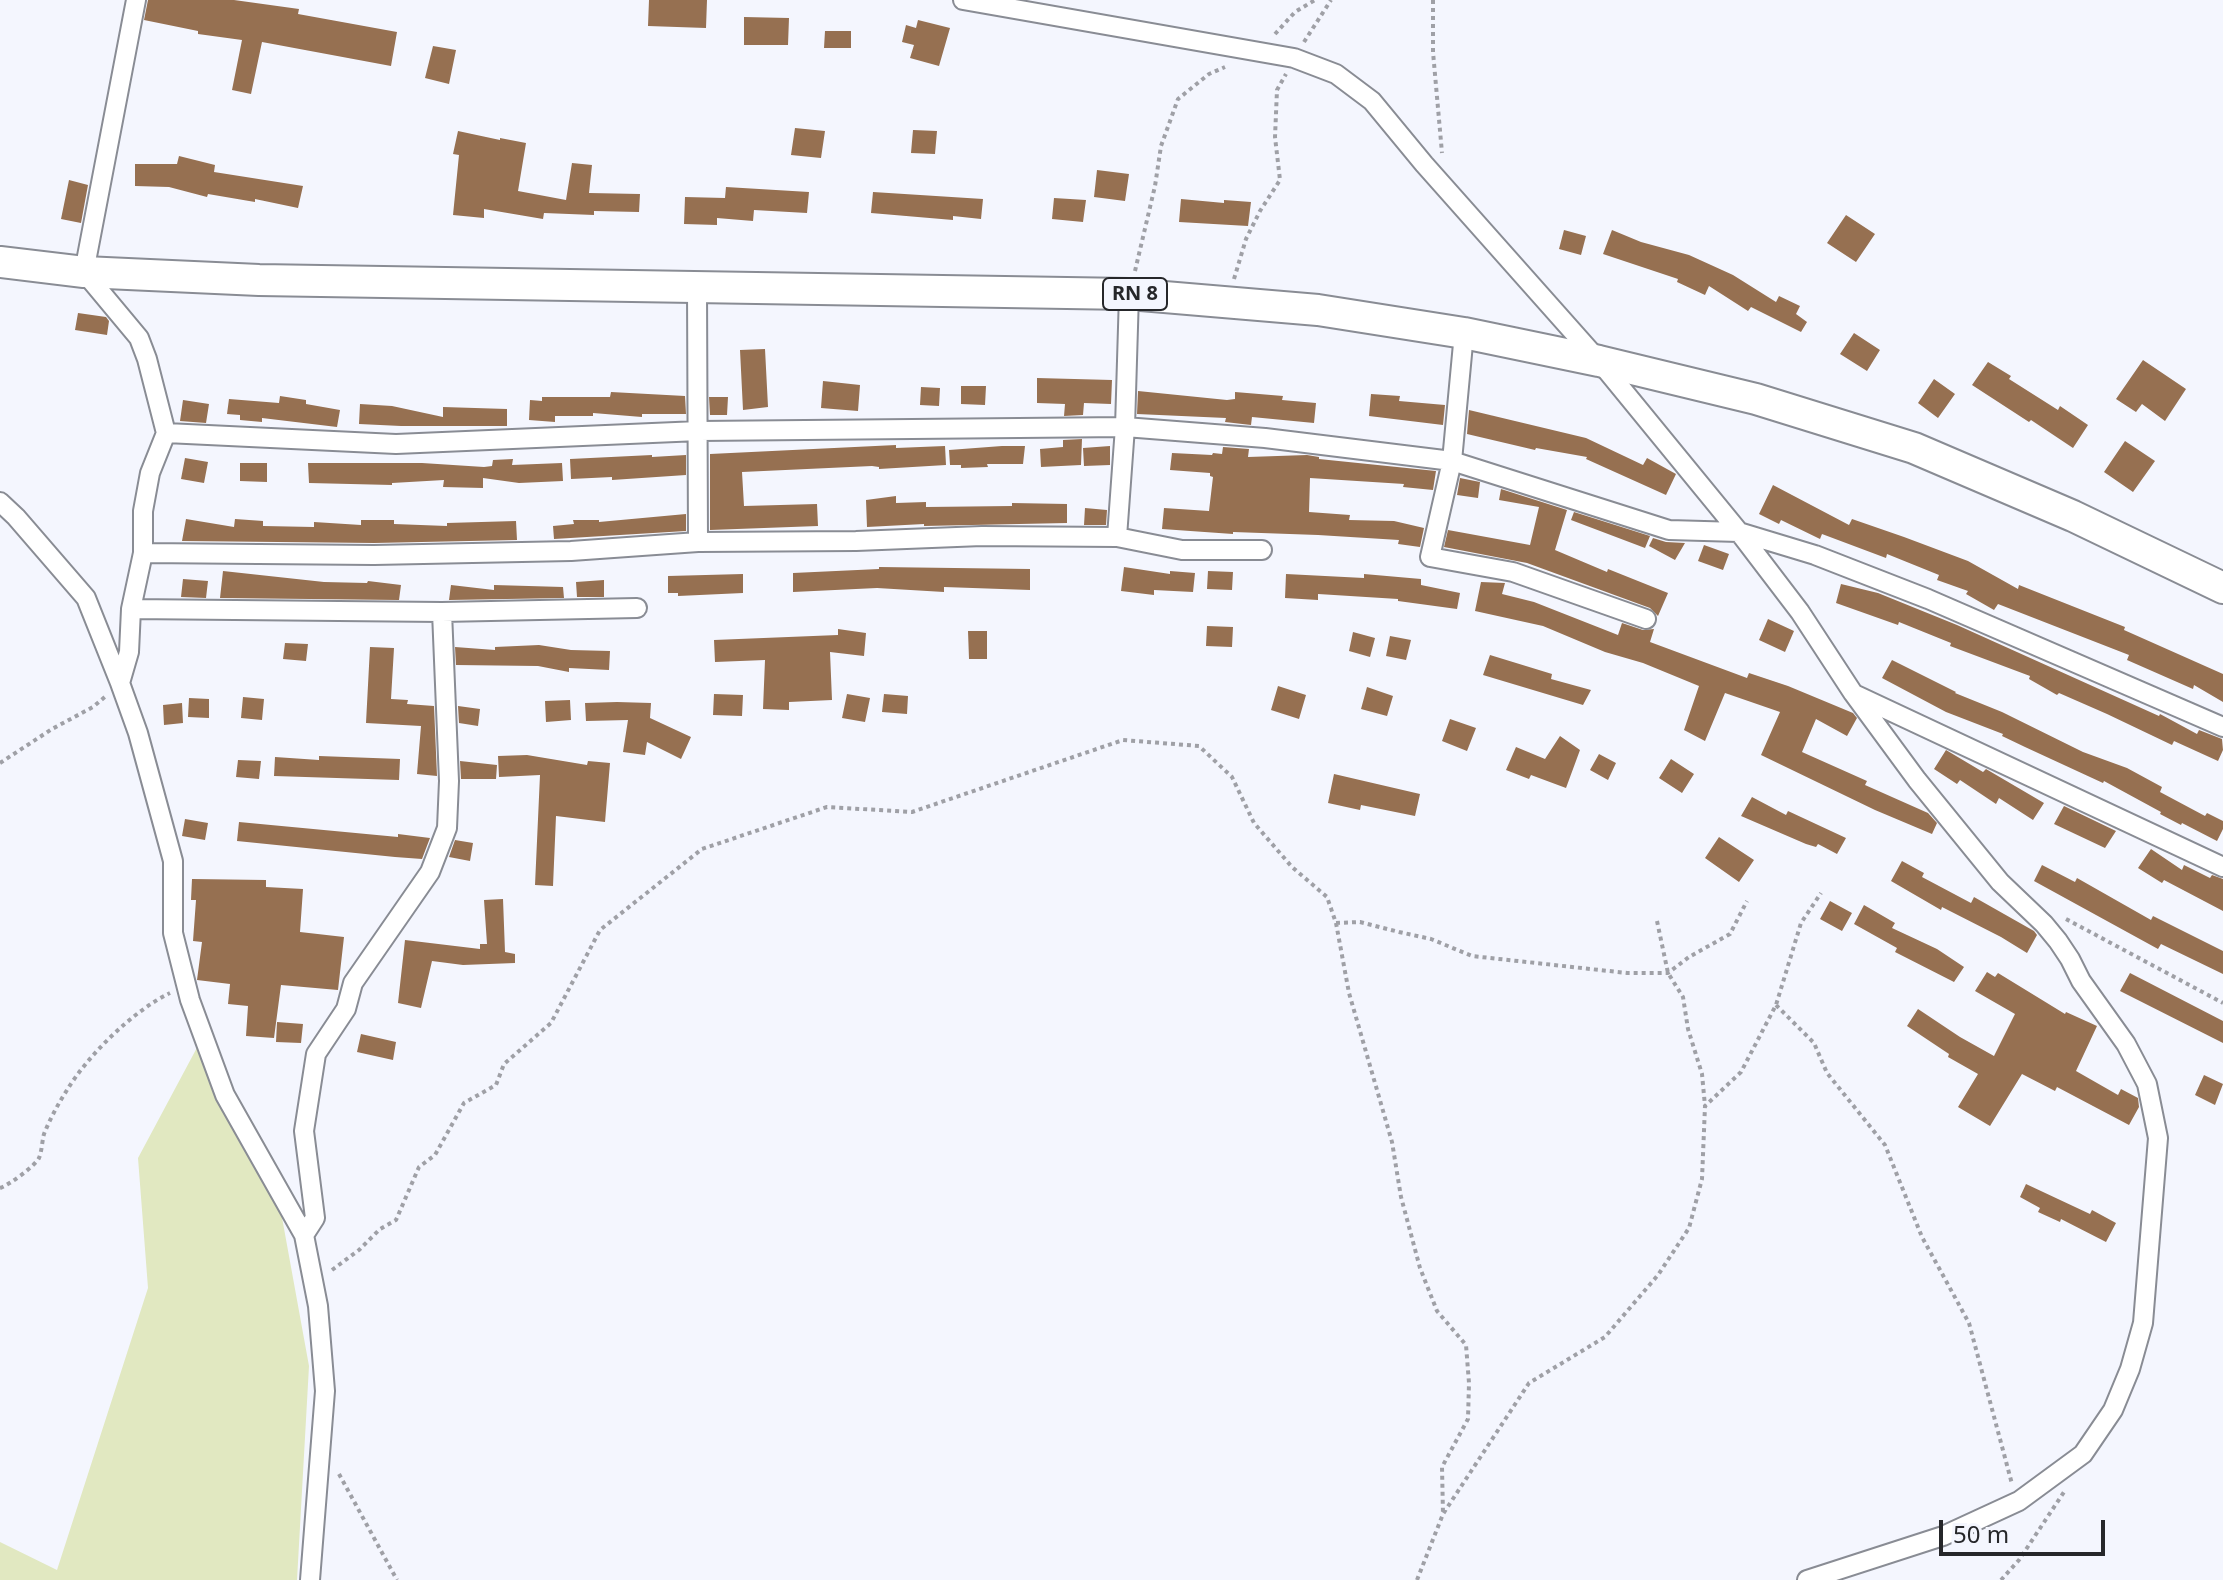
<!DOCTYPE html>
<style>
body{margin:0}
#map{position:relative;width:2223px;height:1580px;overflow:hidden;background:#f4f6fe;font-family:"Noto Sans",sans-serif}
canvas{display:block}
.scale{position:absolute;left:1939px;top:1520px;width:166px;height:36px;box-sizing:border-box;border:4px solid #26272a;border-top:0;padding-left:10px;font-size:24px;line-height:28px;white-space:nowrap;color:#26272a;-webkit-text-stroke:6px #f4f6fe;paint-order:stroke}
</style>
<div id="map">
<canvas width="2223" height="1580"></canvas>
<div class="scale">50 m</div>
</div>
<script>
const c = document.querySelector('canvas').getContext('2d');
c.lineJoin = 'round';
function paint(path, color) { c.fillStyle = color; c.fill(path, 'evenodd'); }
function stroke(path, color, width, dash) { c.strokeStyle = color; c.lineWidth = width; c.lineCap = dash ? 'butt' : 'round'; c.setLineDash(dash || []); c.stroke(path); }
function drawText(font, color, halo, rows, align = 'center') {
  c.font = font + ' "Noto Sans",sans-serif'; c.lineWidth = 7; c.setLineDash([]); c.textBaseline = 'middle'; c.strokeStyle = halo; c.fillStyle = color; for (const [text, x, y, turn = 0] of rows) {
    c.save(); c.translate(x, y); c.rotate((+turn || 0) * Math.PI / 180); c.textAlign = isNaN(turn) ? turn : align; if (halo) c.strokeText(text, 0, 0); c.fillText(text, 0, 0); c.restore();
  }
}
paint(new Path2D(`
 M 200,1042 L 279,1201 L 309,1366 L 297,1580 L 0,1580 L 0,1542 L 57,1570 L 148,1288 L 138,1158 Z`), '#e1e8c1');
paint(new Path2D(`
 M 148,0 L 234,0 L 299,9 L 298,14 L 397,32 L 391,66 L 262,42 L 251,94 L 232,90 L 242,40 L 198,34 L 198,31 L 144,20 Z
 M 649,0 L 707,0 L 706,28 L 648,26 Z
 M 744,17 L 789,18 L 788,45 L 744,45 Z
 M 918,20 L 950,28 L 939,66 L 910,58 L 914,45 L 902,42 L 906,25 L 916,28 Z
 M 825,31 L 851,31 L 851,48 L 824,48 Z
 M 433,46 L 456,50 L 449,84 L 425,78 Z
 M 795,128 L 825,131 L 821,158 L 791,155 Z
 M 913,130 L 937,131 L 935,154 L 911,153 Z
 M 458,131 L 500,140 L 500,138 L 526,143 L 518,191 L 566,200 L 572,163 L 592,165 L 589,193 L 640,194 L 639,212 L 594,211 L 594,215 L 544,213 L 543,219 L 484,209 L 484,218 L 453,215 L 459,155 L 453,154 Z
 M 179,156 L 215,165 L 214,172 L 303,186 L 298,208 L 255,199 L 255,202 L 208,194 L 207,197 L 169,187 L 135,186 L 135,164 L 177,164 Z
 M 1097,170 L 1129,174 L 1125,201 L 1094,197 Z
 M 69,180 L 88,185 L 81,223 L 61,219 Z
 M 726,187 L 809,192 L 807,213 L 754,210 L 753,221 L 717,218 L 717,225 L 684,224 L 685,197 L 725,198 Z
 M 873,192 L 983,199 L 981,219 L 953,216 L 953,220 L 871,213 Z
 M 1054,198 L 1086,200 L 1083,222 L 1052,219 Z
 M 1181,199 L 1224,203 L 1224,200 L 1251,202 L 1248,226 L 1179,222 Z
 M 1846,215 L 1875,234 L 1856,262 L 1827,243 Z
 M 1564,230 L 1586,236 L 1581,255 L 1559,249 Z
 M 1612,230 L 1641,242 L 1689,255 L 1733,275 L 1776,302 L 1779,296 L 1800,306 L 1796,314 L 1807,322 L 1801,332 L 1751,307 L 1748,311 L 1709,286 L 1705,295 L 1677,282 L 1678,279 L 1603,254 Z
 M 78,313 L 106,317 L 109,321 L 107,335 L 75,330 Z
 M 1854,333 L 1880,350 L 1867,371 L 1840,354 Z
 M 765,349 L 768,407 L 743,410 L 740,350 Z
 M 2143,360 L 2186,389 L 2165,421 L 2142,404 L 2136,412 L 2116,399 Z
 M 1988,362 L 2011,376 L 2009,379 L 2058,410 L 2060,406 L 2088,425 L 2073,448 L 2031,420 L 2029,422 L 1972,385 Z
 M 1037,378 L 1112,380 L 1111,404 L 1084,403 L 1083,415 L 1064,416 L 1065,404 L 1037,403 Z
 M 1934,379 L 1955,394 L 1938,418 L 1918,403 Z
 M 823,381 L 860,385 L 858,411 L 821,408 Z
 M 961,386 L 986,386 L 985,405 L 961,404 Z
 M 921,387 L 940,388 L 939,406 L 920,405 Z
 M 1138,391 L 1227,400 L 1235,399 L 1235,392 L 1283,396 L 1282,400 L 1316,403 L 1314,423 L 1252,417 L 1251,425 L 1225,422 L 1226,418 L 1137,414 Z
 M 611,392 L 685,396 L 686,414 L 642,414 L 642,417 L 593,413 L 593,416 L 555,416 L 555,422 L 529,420 L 530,400 L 542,401 L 542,397 L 610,397 Z
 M 1371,394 L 1400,396 L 1399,401 L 1445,405 L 1443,425 L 1369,416 Z
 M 280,396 L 306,400 L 306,404 L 340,410 L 337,427 L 262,418 L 262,422 L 240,420 L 240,415 L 227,414 L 229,399 L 279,403 Z
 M 709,397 L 728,397 L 727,415 L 710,415 Z
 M 183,400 L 209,404 L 206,423 L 180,421 Z
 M 360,404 L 392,406 L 443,417 L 443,407 L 507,409 L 507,426 L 401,426 L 359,424 Z
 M 1469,410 L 1586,438 L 1643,465 L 1647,458 L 1676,474 L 1666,495 L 1586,459 L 1587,457 L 1536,448 L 1535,450 L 1467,434 Z
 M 1082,439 L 1081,465 L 1041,467 L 1040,449 L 1063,447 L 1063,440 Z
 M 2125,441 L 2155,461 L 2133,492 L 2104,472 Z
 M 896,445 L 896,448 L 945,446 L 946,465 L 879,469 L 879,467 L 872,466 L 742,472 L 744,506 L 817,504 L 818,526 L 710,530 L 710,454 Z
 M 1002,446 L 1025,446 L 1023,464 L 987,464 L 988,467 L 961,468 L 961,465 L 950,465 L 949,450 Z
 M 1110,446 L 1110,465 L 1084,466 L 1083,448 Z
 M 1223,447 L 1249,449 L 1248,457 L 1307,455 L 1319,457 L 1319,459 L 1436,471 L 1433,490 L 1403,487 L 1404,484 L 1310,478 L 1309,512 L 1350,515 L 1349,520 L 1394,521 L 1424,528 L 1420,547 L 1398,544 L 1399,540 L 1318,535 L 1233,532 L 1233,534 L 1162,529 L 1164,508 L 1209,511 L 1213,477 L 1210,476 L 1210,473 L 1170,470 L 1172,453 L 1212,455 L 1213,453 L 1222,454 Z
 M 652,455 L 652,457 L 686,455 L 686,475 L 612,480 L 612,477 L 571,479 L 570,459 Z
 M 185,458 L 208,462 L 204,483 L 181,479 Z
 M 513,459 L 512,465 L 562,463 L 563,481 L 519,483 L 483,478 L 483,488 L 443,487 L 444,480 L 392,483 L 392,485 L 309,483 L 308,463 L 422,463 L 484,467 L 492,466 L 493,460 Z
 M 240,463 L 267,463 L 267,482 L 240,481 Z
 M 1460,478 L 1480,482 L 1478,498 L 1457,495 Z
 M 1773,485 L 1849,525 L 1852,519 L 1904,537 L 1968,561 L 2018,589 L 2019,585 L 2125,627 L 2124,630 L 2223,674 L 2223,702 L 2194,685 L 2193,689 L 2127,660 L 2129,655 L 1998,604 L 1994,610 L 1966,594 L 1968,591 L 1937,580 L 1939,575 L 1887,554 L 1886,558 L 1822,534 L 1820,539 L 1781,520 L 1779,524 L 1759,514 Z
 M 1501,489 L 1567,510 L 1555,550 L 1607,572 L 1608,569 L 1668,593 L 1658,616 L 1650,608 L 1527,563 L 1444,547 L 1448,530 L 1530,545 L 1539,507 L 1499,500 Z
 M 896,496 L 896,503 L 926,502 L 926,507 L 1012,506 L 1012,503 L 1067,504 L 1067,523 L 924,526 L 924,524 L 867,527 L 866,500 Z
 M 1085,508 L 1107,510 L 1106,525 L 1084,525 Z
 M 1574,512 L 1650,536 L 1645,548 L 1571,520 Z
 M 686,514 L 686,531 L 554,539 L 553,526 L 574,524 L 573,520 L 599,520 L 599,522 Z
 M 186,519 L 234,527 L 235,519 L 263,521 L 263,526 L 314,527 L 314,522 L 361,525 L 361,520 L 394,520 L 394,524 L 447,526 L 447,523 L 516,521 L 517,540 L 374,543 L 182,541 Z
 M 1653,538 L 1666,542 L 1685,543 L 1675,560 L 1649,546 Z
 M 1704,545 L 1729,554 L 1723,570 L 1698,561 Z
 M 879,567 L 1030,569 L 1030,590 L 944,587 L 944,592 L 877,588 L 793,592 L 793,573 L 879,569 Z
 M 1124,567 L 1170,574 L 1170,571 L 1195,573 L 1193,592 L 1154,590 L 1154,595 L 1121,591 Z
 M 223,571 L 324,582 L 367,583 L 368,581 L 401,585 L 399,600 L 220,598 Z
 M 1208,571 L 1233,572 L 1232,590 L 1207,589 Z
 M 743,574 L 743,593 L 678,596 L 678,593 L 668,593 L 668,576 Z
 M 1286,574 L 1364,578 L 1364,574 L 1421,579 L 1421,585 L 1460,593 L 1457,609 L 1398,601 L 1398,599 L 1318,594 L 1318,600 L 1285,598 Z
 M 183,579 L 208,581 L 206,598 L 181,597 Z
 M 604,580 L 604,597 L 577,597 L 576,582 Z
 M 1481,582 L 1505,583 L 1502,594 L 1534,602 L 1618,635 L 1622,623 L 1643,630 L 1654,629 L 1650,642 L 1747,678 L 1749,673 L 1788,686 L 1853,713 L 1857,718 L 1847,736 L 1816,719 L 1802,752 L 1867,781 L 1865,785 L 1928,813 L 1937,823 L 1932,834 L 1875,810 L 1761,755 L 1780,712 L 1725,693 L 1705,741 L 1684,730 L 1699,686 L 1643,663 L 1605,652 L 1543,626 L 1475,611 Z
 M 1841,584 L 1878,593 L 1957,625 L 2159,716 L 2160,714 L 2197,734 L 2199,730 L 2222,739 L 2223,750 L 2218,761 L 2174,741 L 2172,745 L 2107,714 L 2059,693 L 2057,695 L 2029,679 L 2030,676 L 1950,646 L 1951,643 L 1899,622 L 1898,625 L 1836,603 Z
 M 451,585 L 494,590 L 494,585 L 563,587 L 564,598 L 449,600 Z
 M 1768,619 L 1794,631 L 1785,652 L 1759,640 Z
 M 1207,626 L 1233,627 L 1232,647 L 1206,646 Z
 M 838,629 L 866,633 L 864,656 L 830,652 L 832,700 L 789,702 L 789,710 L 763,709 L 765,660 L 715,662 L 714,640 L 838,635 Z
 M 968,631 L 987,631 L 987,659 L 969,659 Z
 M 1353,632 L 1375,638 L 1370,657 L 1349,651 Z
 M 1390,636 L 1411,640 L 1406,660 L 1386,656 Z
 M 285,643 L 308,644 L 306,661 L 283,659 Z
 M 539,645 L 571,650 L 610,651 L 609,670 L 569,668 L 569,672 L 538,666 L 456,665 L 455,647 L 495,650 L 495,647 Z
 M 370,647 L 394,648 L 391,699 L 408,700 L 407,704 L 434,706 L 437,776 L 417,774 L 421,726 L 366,723 Z
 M 1490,655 L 1552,674 L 1551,679 L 1591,690 L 1583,705 L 1483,675 Z
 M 1892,660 L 1956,692 L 1955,693 L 2002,712 L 2083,752 L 2127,768 L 2162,787 L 2160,792 L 2205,816 L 2207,813 L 2223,821 L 2223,829 L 2217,841 L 2182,823 L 2181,825 L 2160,814 L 2161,812 L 2104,781 L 2103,783 L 2025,747 L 2002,736 L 2003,734 L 1946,712 L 1882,678 Z
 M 1278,686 L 1306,695 L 1299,719 L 1271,710 Z
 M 1367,687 L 1393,696 L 1387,716 L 1361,709 Z
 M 714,694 L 743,695 L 742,716 L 713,715 Z
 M 847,694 L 870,698 L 865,722 L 842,718 Z
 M 884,694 L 908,696 L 907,714 L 882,712 Z
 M 243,697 L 264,699 L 262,720 L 241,718 Z
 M 189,698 L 209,699 L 209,718 L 188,717 Z
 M 570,700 L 571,720 L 546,722 L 545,701 Z
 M 617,702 L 651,703 L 650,718 L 691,737 L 681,759 L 647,742 L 645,755 L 623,752 L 628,720 L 586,721 L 585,703 Z
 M 182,703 L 183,723 L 164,725 L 163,705 Z
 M 458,706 L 480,709 L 478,726 L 459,723 Z
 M 1450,719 L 1476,728 L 1467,751 L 1442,741 Z
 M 1560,736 L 1580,750 L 1566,788 L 1531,775 L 1529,779 L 1506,770 L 1516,747 L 1545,759 Z
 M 1946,750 L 1983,772 L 1986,769 L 2044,803 L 2033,820 L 1999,798 L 1996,804 L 1960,780 L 1957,784 L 1934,769 Z
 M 1599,754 L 1616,763 L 1608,780 L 1590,770 Z
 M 527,755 L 587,765 L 588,761 L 610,763 L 605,822 L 556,816 L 553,886 L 535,885 L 540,775 L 499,777 L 498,756 Z
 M 319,756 L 400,759 L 399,780 L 274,776 L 275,757 L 319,760 Z
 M 1671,759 L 1694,774 L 1682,793 L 1659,778 Z
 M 238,760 L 261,761 L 259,779 L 236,777 Z
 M 460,761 L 497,765 L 496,779 L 461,779 Z
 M 1334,774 L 1420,794 L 1415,816 L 1361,805 L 1360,810 L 1328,803 Z
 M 1752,797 L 1786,815 L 1788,811 L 1846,838 L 1837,854 L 1818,844 L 1816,847 L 1806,844 L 1741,816 Z
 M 2064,806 L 2116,831 L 2105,848 L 2054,824 Z
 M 185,819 L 208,823 L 205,840 L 182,836 Z
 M 239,822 L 398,837 L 398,834 L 430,838 L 422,859 L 395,857 L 237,841 Z
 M 1719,837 L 1754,860 L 1739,882 L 1705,858 Z
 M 455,840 L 473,843 L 470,861 L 449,857 Z
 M 2151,849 L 2182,870 L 2184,865 L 2210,878 L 2212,875 L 2223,879 L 2223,911 L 2164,880 L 2162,883 L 2138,868 Z
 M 1902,861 L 1924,873 L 1922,877 L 1971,903 L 1974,897 L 2034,931 L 2037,935 L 2027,953 L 2001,937 L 1942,907 L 1941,910 L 1891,881 Z
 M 2042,865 L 2075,882 L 2077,878 L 2151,920 L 2153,916 L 2223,951 L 2223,974 L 2161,944 L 2158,949 L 2034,881 Z
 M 192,879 L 266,880 L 266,887 L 303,889 L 300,932 L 344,937 L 338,990 L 281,985 L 274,1038 L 246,1036 L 248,1006 L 228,1004 L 230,984 L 197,980 L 202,942 L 193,941 L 196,900 L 191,900 Z
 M 503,899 L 505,952 L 515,954 L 515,963 L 463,965 L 432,961 L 421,1008 L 398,1003 L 405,940 L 480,949 L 480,944 L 487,944 L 484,900 Z
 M 1830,901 L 1852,913 L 1842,931 L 1820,919 Z
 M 1864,905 L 1895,923 L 1892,928 L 1937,949 L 1964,967 L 1954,982 L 1895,952 L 1897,948 L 1854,924 Z
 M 1987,972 L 1995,977 L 1998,973 L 2065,1014 L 2066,1012 L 2097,1026 L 2076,1071 L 2118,1095 L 2121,1089 L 2138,1098 L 2139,1107 L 2129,1125 L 2057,1087 L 2055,1091 L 2022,1074 L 1990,1126 L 1958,1107 L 1978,1074 L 1948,1057 L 1949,1054 L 1907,1026 L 1918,1009 L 1960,1037 L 1994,1056 L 2015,1014 L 1975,991 Z
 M 2130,973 L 2223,1021 L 2223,1043 L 2120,991 Z
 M 277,1022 L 303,1024 L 301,1043 L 276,1042 Z
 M 361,1034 L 396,1042 L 393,1060 L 357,1052 Z
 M 2204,1075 L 2223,1084 L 2215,1105 L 2195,1095 Z
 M 2026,1184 L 2090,1214 L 2092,1210 L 2116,1223 L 2106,1242 L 2061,1219 L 2060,1222 L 2038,1212 L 2040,1208 L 2020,1197 Z`), '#967051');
const minor = new Path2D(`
 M 136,0 L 84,272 L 139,338 L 147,359 L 166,433 L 150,473 L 143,511 L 143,553 L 131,609 L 129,652 L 120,683 L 138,733 L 173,861 L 173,933 L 190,1000 L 225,1095 L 304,1235 L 318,1306 L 325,1391 L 310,1580
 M 963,0 L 1294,58 L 1336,74 L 1372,101 L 1424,164 L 1599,361 L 1739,532 L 1800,612 L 1853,693 L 1917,780 L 2000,882 L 2044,924 L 2058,941 L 2070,959 L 2081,981 L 2126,1044 L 2147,1084 L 2158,1138 L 2143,1323 L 2130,1369 L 2113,1410 L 2083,1454 L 2019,1501 L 1943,1536 L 1807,1580
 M 697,287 L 698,542
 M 1464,333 L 1452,461 L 1430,557 L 1513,572 L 1646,619
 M 166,433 L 396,444 L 699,431 L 1125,427 L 1265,438 L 1452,461 L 1669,530 L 1739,532 L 1815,555 L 1928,599 L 2223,727
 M 0,502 L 16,517 L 86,598 L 120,683
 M 1117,537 L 1125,427 L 1129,294
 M 143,553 L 374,555 L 571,551 L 698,542 L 856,541 L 982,536 L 1117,537 L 1182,550 L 1262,550
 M 131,609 L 442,612 L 637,608
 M 1856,695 L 2223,867
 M 304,1235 L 315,1218 L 304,1131 L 316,1054 L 346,1009 L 353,983 L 430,872 L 447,828 L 449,781 L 442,612`);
const primary = new Path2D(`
 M 0,262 L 84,272 L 259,280 L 1129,294 L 1318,310 L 1464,333 L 1599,361 L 1756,399 L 1914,448 L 2073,516 L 2223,588`);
stroke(minor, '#898c94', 22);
stroke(primary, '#898c94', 34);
stroke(new Path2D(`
 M 1433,0 L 1433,52 L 1442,153
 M 1275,34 L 1295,12 L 1315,0
 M 1304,42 L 1331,0
 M 1135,271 L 1155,186 L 1161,146 L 1178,99 L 1209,74 L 1225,67
 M 1234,279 L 1246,239 L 1260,211 L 1280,180 L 1275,137 L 1277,90 L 1286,74
 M 0,763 L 52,729 L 93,707 L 106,696
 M 2066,919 L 2223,1003
 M 1657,921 L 1668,973 L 1683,997 L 1688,1029 L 1702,1074 L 1705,1106
 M 1336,923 L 1360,922 L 1399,932 L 1431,939 L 1472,956 L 1627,973 L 1668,973 L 1689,957 L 1730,934 L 1747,901
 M 1776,1005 L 1814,1043 L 1827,1073 L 1885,1145 L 1922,1237 L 1969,1323 L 2012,1484
 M 0,1188 C 9,1185 35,1166 39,1158 C 42,1151 42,1141 44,1134 C 50,1119 58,1104 67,1090 C 89,1054 133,1011 170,993
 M 332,1270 L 359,1250 L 380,1229 L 396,1220 L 419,1167 L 435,1155 L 464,1103 L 496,1085 L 504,1064 L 551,1023 L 600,930 L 702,849 L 827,807 L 912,812 L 1123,740 L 1199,746 L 1232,777 L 1254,823 L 1292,867 L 1327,897 L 1336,923 L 1349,993 L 1392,1142 L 1401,1197 L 1420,1268 L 1437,1311 L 1466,1345 L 1469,1383 L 1468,1419 L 1442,1467 L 1443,1514
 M 339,1474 L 397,1580
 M 1417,1580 L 1443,1514 L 1529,1383 L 1605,1337 L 1658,1275 L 1689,1228 L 1702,1179 L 1705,1106 L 1741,1072 L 1776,1005 L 1801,923 L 1821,893
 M 2001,1580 L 2019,1560 L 2064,1492`), '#9fa0a6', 4, [4, 4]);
stroke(minor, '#fff', 18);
stroke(primary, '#fff', 30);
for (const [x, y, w] of [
 [1135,294,64]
]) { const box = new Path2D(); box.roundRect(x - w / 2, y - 16, w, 32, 6); c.fillStyle = '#f4f6fe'; c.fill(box); stroke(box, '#26272a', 2); }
drawText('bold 20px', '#26272a', null, [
 ["RN 8",1135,294]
]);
</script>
